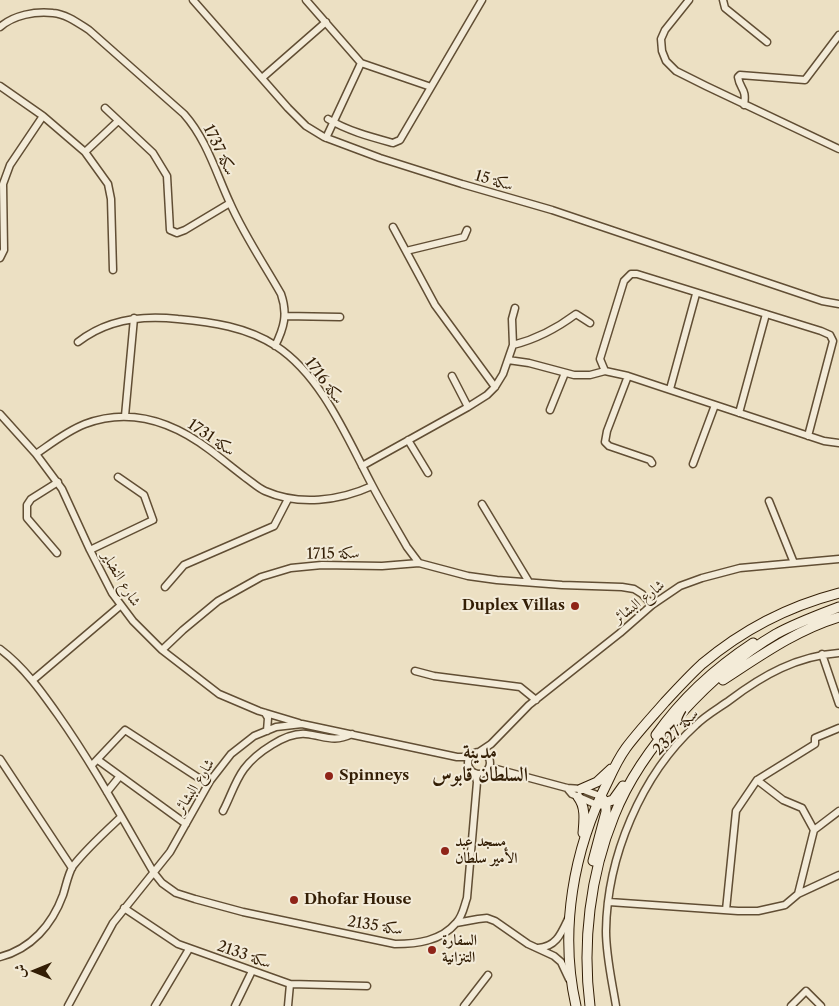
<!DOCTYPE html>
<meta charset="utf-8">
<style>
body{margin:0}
#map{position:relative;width:839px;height:1006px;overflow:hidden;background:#ece0c3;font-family:"Libre Caslon Text",Amiri,serif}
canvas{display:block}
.north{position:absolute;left:10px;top:946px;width:50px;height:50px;-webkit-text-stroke:4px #f3ebd8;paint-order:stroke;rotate:270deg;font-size:14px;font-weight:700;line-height:20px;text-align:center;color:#331e05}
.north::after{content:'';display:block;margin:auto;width:18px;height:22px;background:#331e05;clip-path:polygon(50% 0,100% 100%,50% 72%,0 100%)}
</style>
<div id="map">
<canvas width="839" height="1006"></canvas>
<div class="north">ش</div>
</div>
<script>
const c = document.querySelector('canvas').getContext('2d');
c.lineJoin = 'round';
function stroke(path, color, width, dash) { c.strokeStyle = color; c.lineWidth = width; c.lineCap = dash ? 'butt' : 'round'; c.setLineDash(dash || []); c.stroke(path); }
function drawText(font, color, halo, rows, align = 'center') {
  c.font = font + ' "Libre Caslon Text",Amiri,serif'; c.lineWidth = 4; c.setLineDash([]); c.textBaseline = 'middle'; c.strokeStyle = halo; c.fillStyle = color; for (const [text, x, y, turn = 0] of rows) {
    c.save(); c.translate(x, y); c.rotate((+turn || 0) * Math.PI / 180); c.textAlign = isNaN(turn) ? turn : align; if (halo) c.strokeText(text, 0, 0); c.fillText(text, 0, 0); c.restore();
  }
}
const minor = new Path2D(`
 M 193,0 L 288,108 L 306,126 L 324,137 L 380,158 L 462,184 L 552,210 L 822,301 L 839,304
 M 306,0 L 361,63 L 431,87
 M 689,0 L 665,30 L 661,39 L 662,51 L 666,61 L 676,71 L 706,86 L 839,149
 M 723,0 L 725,8 L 767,42
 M 0,27 C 14,15 35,11 53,13 C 66,14 78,23 89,30 L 184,114 C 207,140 216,173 230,203 C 244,235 264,264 281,294 C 288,314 284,328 275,346
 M 262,78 L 326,22
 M 0,86 L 43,116 L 85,152 L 108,184 L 111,199 L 113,270
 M 744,105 C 747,88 740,90 738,77 L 740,75 L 805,80 L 839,35
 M 105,108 L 153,153 L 167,176 L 170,230 L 177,233 L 185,230 L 230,203
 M 328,119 C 348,131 371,137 393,143 L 400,140 L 482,0
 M 326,138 L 361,63
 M 85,152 L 118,121
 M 393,227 L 435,305 L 495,387
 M 406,251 L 464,237 L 467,230
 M 0,258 L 4,250 L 3,184 L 10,165 L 43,116
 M 285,316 L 340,317
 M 78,342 C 107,319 143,315 178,319 C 212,322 247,327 276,346 C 322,376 347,438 372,485 C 383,506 395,526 407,547 L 419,563
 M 513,345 C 537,339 556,329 576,314 L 590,323
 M 508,360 L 529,363 L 574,375 L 590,375 L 605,371 L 628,376 L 824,441 L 839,443
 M 605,371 L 600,359 L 624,281 L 631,274 L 637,274 L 821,331 L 830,335 L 833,341 L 808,436
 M 452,376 L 468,407
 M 628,376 L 607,431 L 605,442 L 609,446 L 650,460 L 652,463
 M 670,389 L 696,294
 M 550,410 L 565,373
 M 739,413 L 766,314
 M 0,414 L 36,454 L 62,489 L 90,550 L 112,593 L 133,621 L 162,650 L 219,694 L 259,711 L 299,723
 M 125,416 L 134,318
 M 408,440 L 428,473
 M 36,454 C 52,443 67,431 85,424 C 130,407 173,422 210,450 C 222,459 234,469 246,478 C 252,482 258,488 265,491 C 299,506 339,501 372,486
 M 693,464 L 715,405
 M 362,466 L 468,407 L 487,395 L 495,387 L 503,374 L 513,345 L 512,319 L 515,308
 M 769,501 L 794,563
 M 482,504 L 529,582
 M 90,550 L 153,520 L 144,495 L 118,477
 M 57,553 L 27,518 L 27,505 L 31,499 L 58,482
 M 165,587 L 184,565 L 274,526 L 288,499
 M 0,649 C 24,667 41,691 58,715 C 94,766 123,820 154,873 L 162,883 L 176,893 L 195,899 L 243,912 L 395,944 C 417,944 441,941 456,923 C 463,916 464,906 467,898 L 477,782 L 475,773
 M 162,650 L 183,630 L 218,601 L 261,577 L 291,568 L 322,565 L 382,566 L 419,563 L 468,576 L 497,580 L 562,585 L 622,587 L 634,589 L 642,594 L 652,605
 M 822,654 L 839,704
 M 415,671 L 434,676 L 520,687 L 536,700
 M 33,680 L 120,606
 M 265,713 L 268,718 L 267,731
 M 479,752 L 491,744 L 529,705 L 620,633 L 652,605 L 680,586 L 702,578 L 740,568 L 839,559
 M468 763a11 11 0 1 1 22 0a11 11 0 1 1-22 0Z
 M 0,759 L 72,868
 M 98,760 L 186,824
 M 92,765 L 125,730 L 208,784
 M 489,767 L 567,788 L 581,789 L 600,796
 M 757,780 L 783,800 L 802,808 L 814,830 L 798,894
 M 567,788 L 572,794 L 597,805
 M 107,792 L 120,776
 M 223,811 C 230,798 235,781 244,769 C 256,753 286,732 306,734 C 325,736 333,743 352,734
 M 814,830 L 839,811
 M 609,902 L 738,911 L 758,911 L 785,905 L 798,894 L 839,875
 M 124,908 L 178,944 L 290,984 L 367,986
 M 726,910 L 736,811 L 757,780 L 815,744 L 815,738 L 839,728
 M 456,923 L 478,919 L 487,918 L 495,921 L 528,944 L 554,956 L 561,962 L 569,979
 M 538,948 C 556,947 561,934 568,919
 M 0,957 C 31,949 52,925 63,895 C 66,886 68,874 73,866 C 87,848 105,832 121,817
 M 68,1006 L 113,923 L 170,852 L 210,781 L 231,754 L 254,736 L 276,727 L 302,724 L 457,757 L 470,757
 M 155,1006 L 189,949
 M 235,1006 L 252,971
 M 288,1006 L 290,984
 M 464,1006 L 488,975
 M 616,1006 C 612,981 606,956 606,931 C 607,857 641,775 696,725 C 706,715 719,708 730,700 C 763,675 797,656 839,653
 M 791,1006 L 806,991 L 821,1006`);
const secondary = new Path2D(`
 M 723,680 C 760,656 796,630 839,617
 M 656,735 C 682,698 715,668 753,643
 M 581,789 L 597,782 L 611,769
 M 578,797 C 586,807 584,821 583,833
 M 597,805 L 613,800 L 623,786
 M 593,861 L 606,812 L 606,806 L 603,799
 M 576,1006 C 559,931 573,850 608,781 C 613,770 618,759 626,748 C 638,732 652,717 665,702 C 677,689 689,676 702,664 C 741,631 789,606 839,593
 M 590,1006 C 582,943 590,875 614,816 C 641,747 713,671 776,634 C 796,623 818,615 839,607`);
stroke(minor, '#614e34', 9);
stroke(secondary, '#331e05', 11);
stroke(minor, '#f3ebd8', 6);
stroke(secondary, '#f3ebd8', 9);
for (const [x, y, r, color] of [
 [575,606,5,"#8f2418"],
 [329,776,5,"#8f2418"],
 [445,851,5,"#8f2418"],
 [294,900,5,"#8f2418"],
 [432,950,5,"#8f2418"]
]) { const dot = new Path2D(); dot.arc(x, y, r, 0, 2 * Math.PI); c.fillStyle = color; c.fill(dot); stroke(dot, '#f3ebd8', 2); }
drawText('15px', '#331e05', '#f3ebd8', [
 ["سكة 1737",219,150,64],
 ["سكة 15",494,181,16],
 ["سكة 1716",324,381,53],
 ["سكة 1731",211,438,34],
 ["سكة 1715",333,554,-1],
 ["شارع النضاير",121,579,59],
 ["شارع البشائر",639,602,-38],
 ["سكة 2327",676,732,-46],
 ["شارع البشائر",195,786,-58],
 ["سكة 2135",375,926,9],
 ["سكة 2133",244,955,19]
]);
drawText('bold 15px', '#331e05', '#f3ebd8', [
 ["Duplex Villas",565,606,"right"],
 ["Spinneys",339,776],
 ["مسجد عبد",455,842],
 ["الأمير سلطان",455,859],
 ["Dhofar House",304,900],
 ["السفارة",442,941],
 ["التنزانية",442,958]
], 'left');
drawText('bold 20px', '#331e05', '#f3ebd8', [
 ["مدينة",480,752],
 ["السلطان قابوس",480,775]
]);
</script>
